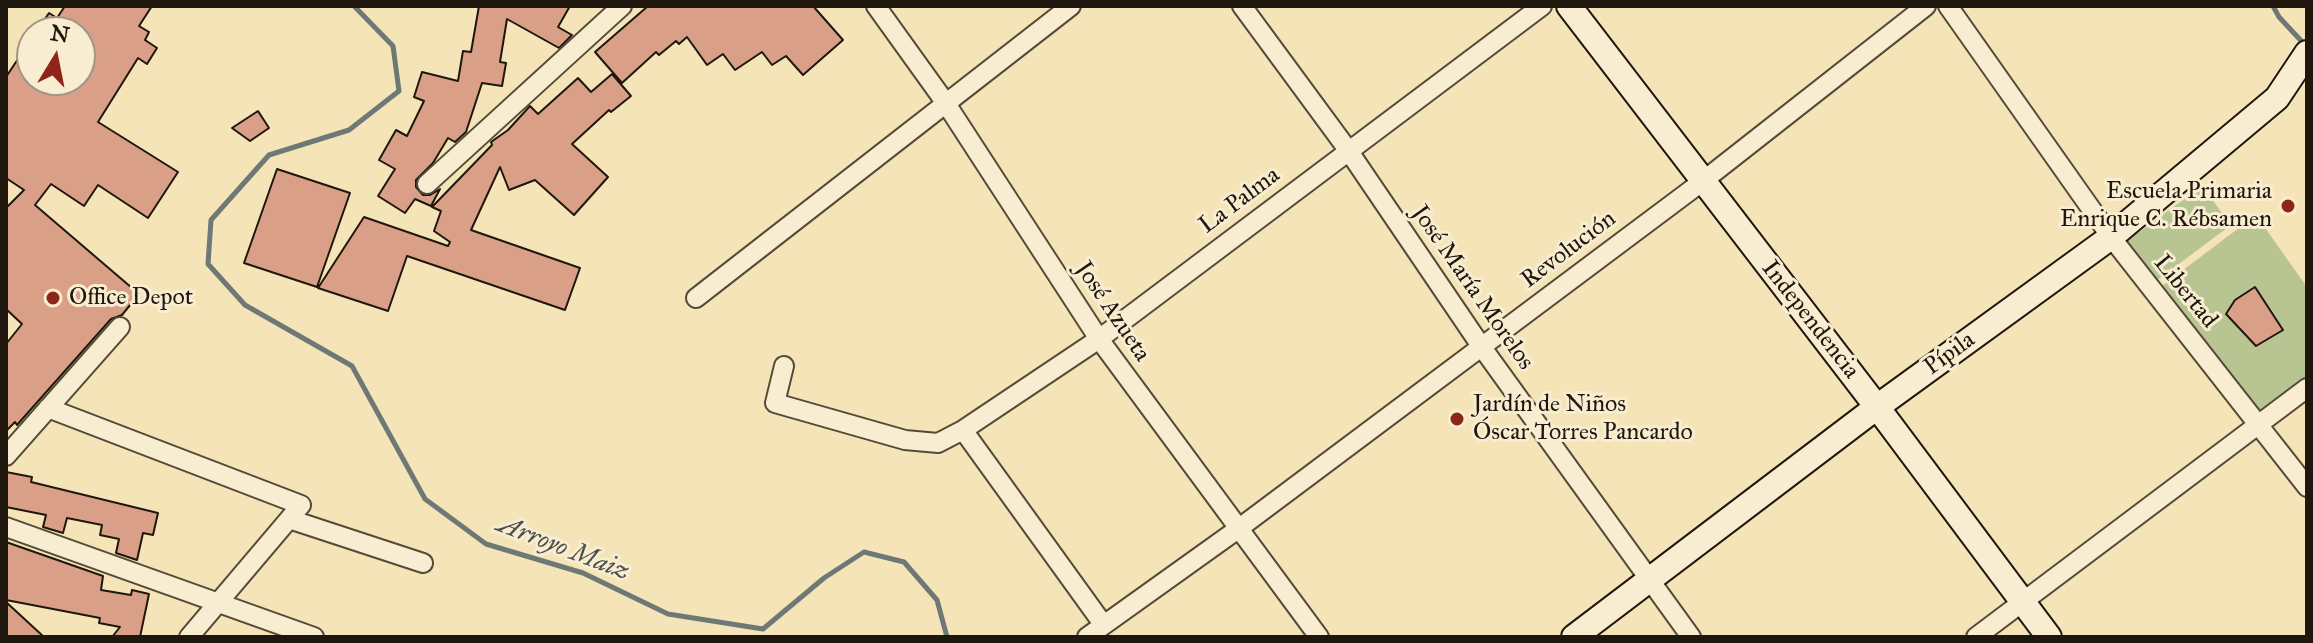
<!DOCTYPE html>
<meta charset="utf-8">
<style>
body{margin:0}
#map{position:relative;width:2313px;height:643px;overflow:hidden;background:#f5e4b8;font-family:"IM FELL Great Primer",serif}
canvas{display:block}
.frame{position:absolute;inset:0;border:8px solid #1f160d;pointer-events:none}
.north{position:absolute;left:16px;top:16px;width:80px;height:80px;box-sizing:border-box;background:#f8edd1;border:2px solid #a19783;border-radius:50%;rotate:10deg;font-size:22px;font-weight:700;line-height:32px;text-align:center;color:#1f160d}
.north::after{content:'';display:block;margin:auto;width:28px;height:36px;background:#8f2418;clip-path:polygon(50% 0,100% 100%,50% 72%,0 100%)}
</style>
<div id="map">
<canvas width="2313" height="643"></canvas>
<div class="frame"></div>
<div class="north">N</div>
</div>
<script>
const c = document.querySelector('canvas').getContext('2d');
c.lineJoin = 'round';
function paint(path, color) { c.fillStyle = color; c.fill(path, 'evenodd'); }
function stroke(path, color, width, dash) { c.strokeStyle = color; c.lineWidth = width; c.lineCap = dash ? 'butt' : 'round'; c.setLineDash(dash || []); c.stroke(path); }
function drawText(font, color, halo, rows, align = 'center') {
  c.font = font + ' "IM FELL Great Primer",serif'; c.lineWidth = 6; c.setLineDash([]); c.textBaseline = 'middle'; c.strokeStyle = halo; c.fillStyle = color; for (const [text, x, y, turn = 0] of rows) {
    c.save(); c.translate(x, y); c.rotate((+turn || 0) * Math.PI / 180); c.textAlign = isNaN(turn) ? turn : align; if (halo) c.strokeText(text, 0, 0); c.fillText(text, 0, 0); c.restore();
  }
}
paint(new Path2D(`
 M 2202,186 L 2231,225 L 2156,281 L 2127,241 Z
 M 2256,215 L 2307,287 L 2307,379 L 2261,415 L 2162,286 Z`), '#b8c592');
stroke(new Path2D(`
 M 354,6 L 393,46 L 399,91 L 349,130 L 269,155 L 211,220 L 208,264 L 245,305 L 352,366 L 425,499 L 486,544 L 583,573 L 668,614 L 763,629 L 824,578 L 864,552 L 904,562 L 937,600 L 947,637
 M 2273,6 L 2279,17 L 2306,46`), '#6e7975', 5);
const building = new Path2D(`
 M 65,6 L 152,6 L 139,26 L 149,32 L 145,40 L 157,48 L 147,64 L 138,58 L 98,122 L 178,172 L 148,218 L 98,185 L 84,206 L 51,184 L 35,205 L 139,294 L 122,315 L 111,319 L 17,425 L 15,422 L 6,431 L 6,344 L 22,324 L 6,309 L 6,208 L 24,190 L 6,178 L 6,77 L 32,38 L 32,80 L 80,80 L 80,32 L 36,32 L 49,13 L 57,18 Z
 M 479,6 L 570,6 L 558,27 L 572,35 L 559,48 L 507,19 L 500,62 L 506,63 L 502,86 L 482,83 L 466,132 L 455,142 L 448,138 L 433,163 L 416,180 L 416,187 L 423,195 L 430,195 L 440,189 L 431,206 L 415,199 L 405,213 L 378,196 L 395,169 L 379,160 L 396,130 L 407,136 L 424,101 L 414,97 L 422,72 L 458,81 L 463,51 L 471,52 Z
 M 648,6 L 813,6 L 843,40 L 803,75 L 786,56 L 772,65 L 762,52 L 735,70 L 723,54 L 707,65 L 687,37 L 679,44 L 676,41 L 659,55 L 656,52 L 622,83 L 595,52 Z
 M 612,74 L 631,96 L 611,112 L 609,110 L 572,144 L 608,177 L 574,215 L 535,180 L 509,190 L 500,167 L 471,230 L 580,268 L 565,310 L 407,256 L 388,311 L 318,288 L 364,217 L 448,246 L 450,242 L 434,231 L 441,211 L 432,207 L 492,145 L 491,142 L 508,130 L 530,106 L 538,114 L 578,78 L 591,92 Z
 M 258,111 L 269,128 L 250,141 L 232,128 Z
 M 277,169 L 350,193 L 317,287 L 244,263 Z
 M 2255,287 L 2283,330 L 2256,346 L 2226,314 L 2235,300 Z
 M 6,472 L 32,477 L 31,482 L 158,513 L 153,535 L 143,533 L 137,560 L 116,553 L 119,539 L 100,535 L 102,525 L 67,518 L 63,533 L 43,527 L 46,515 L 6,507 Z
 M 6,542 L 103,576 L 101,590 L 131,595 L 132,590 L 149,594 L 140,637 L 112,637 L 120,627 L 99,623 L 100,618 L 6,600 Z
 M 6,602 L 44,637 L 6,637 Z`);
paint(building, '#d99f87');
stroke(building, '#1f160d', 2);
const minor = new Path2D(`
 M 876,6 L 945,102 L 1099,339 L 1319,637
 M 1242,6 L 1348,150 L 1481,346 L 1691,637
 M 1948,6 L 2111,237 L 2307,487
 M 427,184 L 622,6
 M 696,298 L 1071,6
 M 784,366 L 775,403 L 905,440 L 938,443 L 963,430 L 1099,339 L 1542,6
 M 48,408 L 301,505 L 189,637
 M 963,430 L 1103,624
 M 6,456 L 120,327
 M 289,519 L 423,563
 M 6,527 L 314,637
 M 1087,637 L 1238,529 L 1703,181 L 1926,6
 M 1976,637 L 2307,388`);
const secondary = new Path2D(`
 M 1569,6 L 1877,407 L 2049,637
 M 1574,637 L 1877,407 L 2111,237 L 2277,98 L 2307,53`);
stroke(minor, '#544a38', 22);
stroke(secondary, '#1f160d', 28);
stroke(minor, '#f8edd1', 18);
stroke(secondary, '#f8edd1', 24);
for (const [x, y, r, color] of [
 [2288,206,8,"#8f2418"],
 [53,298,8,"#8f2418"],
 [1457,419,8,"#8f2418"]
]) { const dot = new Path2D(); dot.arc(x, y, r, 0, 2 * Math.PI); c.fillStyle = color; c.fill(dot); stroke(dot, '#f8edd1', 3); }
drawText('24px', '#1f160d', '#f8edd1', [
 ["Escuela Primaria",2272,192,"right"],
 ["Enrique C. Rébsamen",2272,220,"right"],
 ["Office Depot",69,298],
 ["Jardín de Niños",1473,405],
 ["Óscar Torres Pancardo",1473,433]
], 'left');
drawText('24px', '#1f160d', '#f8edd1', [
 ["La Palma",1240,201,-37],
 ["Revolución",1569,250,-37],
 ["José María Morelos",1472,288,55],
 ["Libertad",2185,292,51],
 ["José Azueta",1112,312,56],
 ["Independencia",1810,320,52],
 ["Pípila",1950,354,-36]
]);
drawText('italic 26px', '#4d504a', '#f8edd1', [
 ["Arroyo Maiz",563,549,21]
]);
</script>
